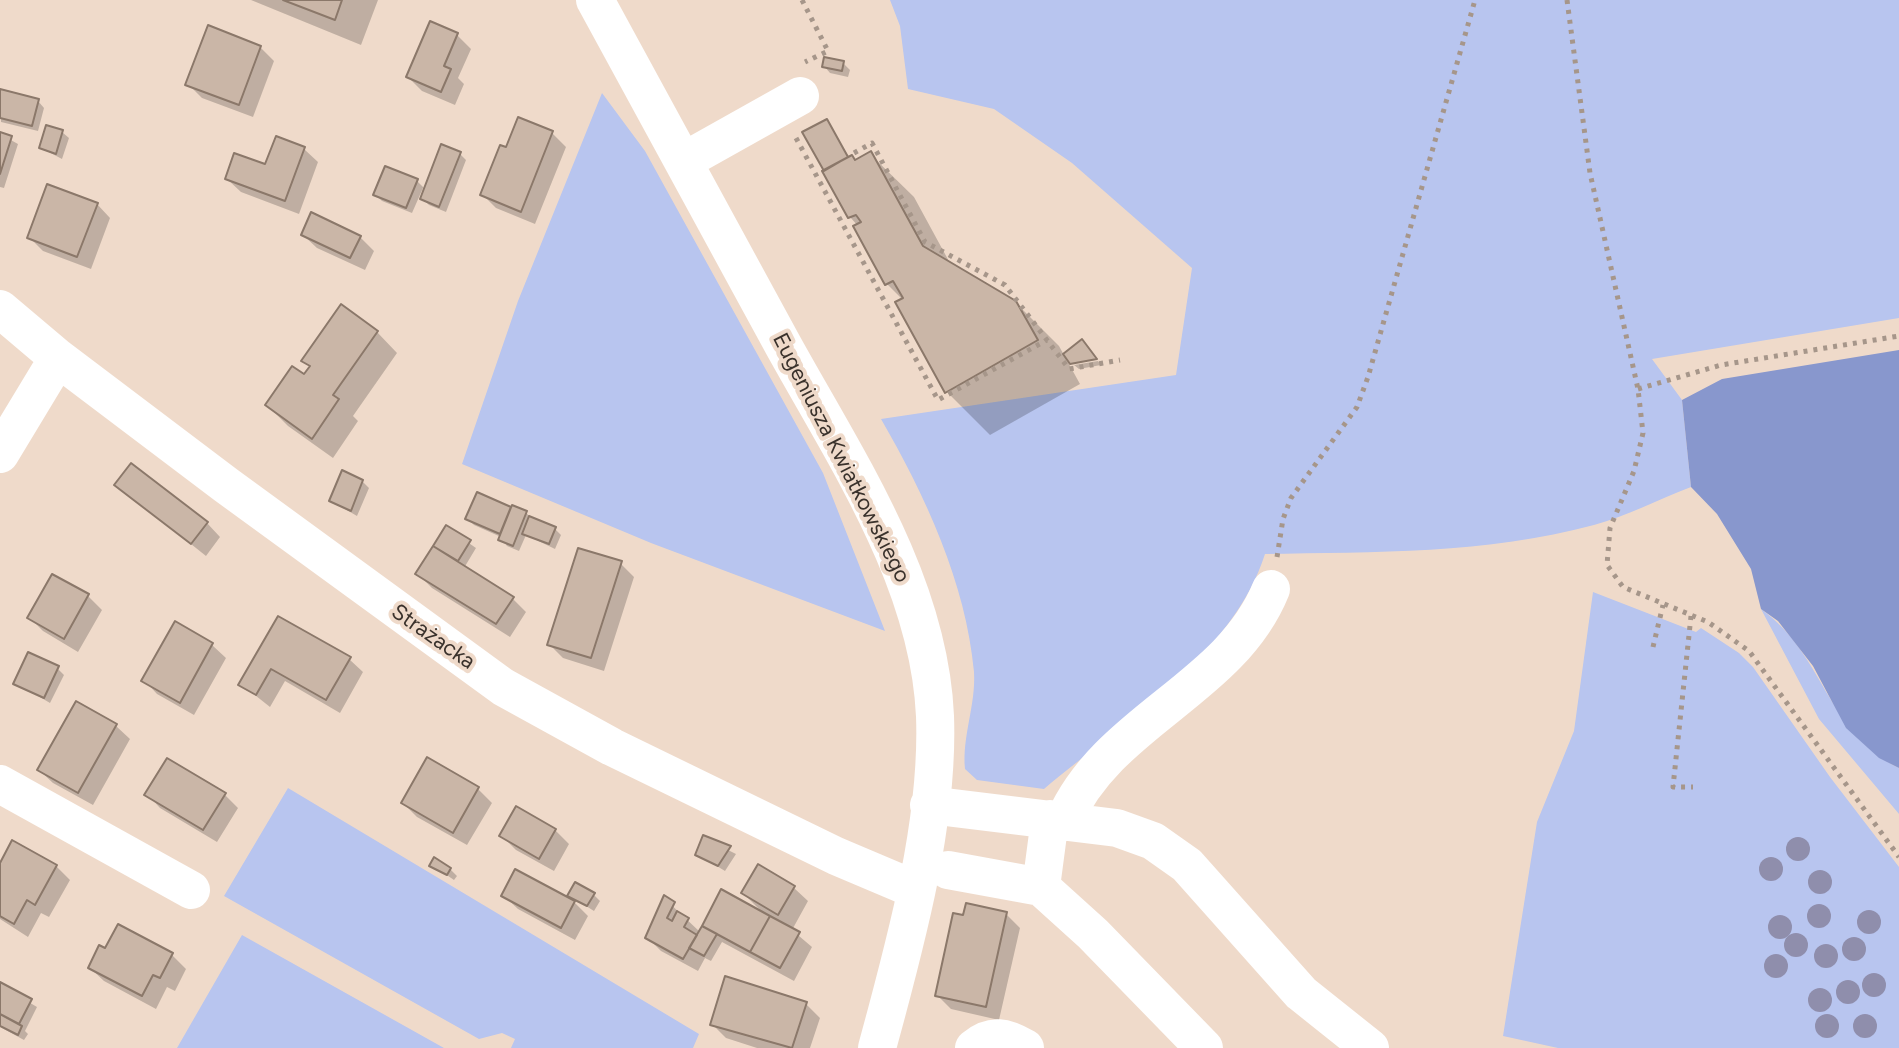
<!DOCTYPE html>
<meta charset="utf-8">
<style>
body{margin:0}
canvas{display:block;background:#efdaca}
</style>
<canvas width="1899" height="1048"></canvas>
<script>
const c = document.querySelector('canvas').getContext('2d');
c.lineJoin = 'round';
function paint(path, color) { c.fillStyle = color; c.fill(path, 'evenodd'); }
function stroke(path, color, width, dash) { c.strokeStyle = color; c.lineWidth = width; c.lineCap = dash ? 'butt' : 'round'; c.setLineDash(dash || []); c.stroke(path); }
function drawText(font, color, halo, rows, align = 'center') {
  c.font = font + ' Figtree,sans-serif'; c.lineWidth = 8; c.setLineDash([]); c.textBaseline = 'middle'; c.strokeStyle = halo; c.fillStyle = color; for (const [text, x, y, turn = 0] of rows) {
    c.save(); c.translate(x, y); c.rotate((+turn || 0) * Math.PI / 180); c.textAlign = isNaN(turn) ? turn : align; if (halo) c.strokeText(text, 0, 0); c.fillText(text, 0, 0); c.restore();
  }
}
paint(new Path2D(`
 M 890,0 L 1899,0 L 1899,318 L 1652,359 L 1682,400 L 1691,487 C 1659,499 1627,516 1594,525 C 1486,554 1375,552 1265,554 C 1233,655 1123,723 1044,789 L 977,780 L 965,769 C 962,736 976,705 974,672 C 966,583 925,495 881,419 L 1176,375 L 1192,268 L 1072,163 L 994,109 L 908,89 L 900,26 Z
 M 602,93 L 645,151 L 823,473 L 885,631 L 651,543 L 462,464 L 518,301 Z
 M 1593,592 L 1696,632 L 1701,628 L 1739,653 L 1753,667 L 1830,777 L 1899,867 L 1899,1048 L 1558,1048 L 1503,1036 L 1537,822 L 1574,731 Z
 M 1761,609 C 1825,655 1825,731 1899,768 L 1899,814 L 1819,719 Z
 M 288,788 L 699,1034 L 693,1048 L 511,1048 L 515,1039 L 502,1033 L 479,1039 L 224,896 Z
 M 242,935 L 444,1048 L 177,1048 Z`), '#b8c5ef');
paint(new Path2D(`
 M 1899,350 L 1899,768 L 1879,758 L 1846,728 L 1813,666 L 1778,621 L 1761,609 L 1751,569 L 1717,514 L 1691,487 L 1682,400 L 1722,379 Z`), '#8897cd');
paint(new Path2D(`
 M 251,0 L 378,0 L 361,45 Z
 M 457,35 L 471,49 L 458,78 L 464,84 L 455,105 L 422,91 L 408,77 Z
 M 260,47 L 274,61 L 253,117 L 202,98 L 188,84 Z
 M 843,63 L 850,70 L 848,77 L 830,73 L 824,66 Z
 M 0,94 L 38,101 L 44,108 L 38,131 L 1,122 Z
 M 519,120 L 552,133 L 566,147 L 535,224 L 496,208 L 482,194 Z
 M 826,122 L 850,158 L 856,162 L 870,154 L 914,197 L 951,265 L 1015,302 L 1059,346 L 1080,384 L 990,435 L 946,391 L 903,300 L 887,284 L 858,226 L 850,217 Z
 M 62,132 L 69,138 L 62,159 L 41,148 Z
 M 0,134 L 18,144 L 4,188 L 0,187 Z
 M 304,149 L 318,162 L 299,214 L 241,192 L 227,179 L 266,167 Z
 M 460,154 L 466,160 L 446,212 L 429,205 L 423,199 Z
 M 417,181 L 425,189 L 423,188 L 412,213 L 382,201 L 376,195 Z
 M 97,204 L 110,218 L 91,269 L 43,251 L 29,237 Z
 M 303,235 L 360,237 L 374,251 L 365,270 L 317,248 Z
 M 377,332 L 397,353 L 353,416 L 358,421 L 333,458 L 288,426 L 267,405 L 305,377 L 311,368 L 304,361 Z
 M 1098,361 L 1101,365 L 1079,369 L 1074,365 Z
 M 362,481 L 369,488 L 357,516 L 331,501 Z
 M 117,485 L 207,523 L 220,537 L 206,556 Z
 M 478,495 L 526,513 L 534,520 L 554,528 L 561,535 L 555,549 L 526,535 L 519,551 L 507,546 L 501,537 L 474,525 L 468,519 Z
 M 447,528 L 476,548 L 464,568 L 512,598 L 526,612 L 510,637 L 432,588 L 418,574 Z
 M 620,563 L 634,577 L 604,671 L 563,658 L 549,644 Z
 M 53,576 L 88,596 L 102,610 L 78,652 L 43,631 L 30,618 Z
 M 279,618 L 349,659 L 363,672 L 340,713 L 285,681 L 270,707 L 241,684 Z
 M 175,624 L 212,645 L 226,658 L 194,715 L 157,694 L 144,680 Z
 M 57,668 L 64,675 L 50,703 L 16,683 Z
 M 116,726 L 130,739 L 93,805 L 53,783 L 39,770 Z
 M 478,789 L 492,803 L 467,845 L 417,817 L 403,803 Z
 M 147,794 L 224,794 L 238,808 L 217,842 L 160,808 Z
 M 555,830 L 569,844 L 554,871 L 516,850 L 502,836 Z
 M 704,838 L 736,854 L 725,871 L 697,854 Z
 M 432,865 L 450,869 L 457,876 L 454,880 Z
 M 56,866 L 70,880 L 49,917 L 41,913 L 28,937 L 0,919 L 0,867 Z
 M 758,867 L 794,888 L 808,901 L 792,930 L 812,947 L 794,981 L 722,942 L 711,961 L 705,958 L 698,971 L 661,951 L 647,937 L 664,898 L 700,932 L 763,913 L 743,893 Z
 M 594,895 L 600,901 L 594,911 L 570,896 Z
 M 504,896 L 574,902 L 588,916 L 575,940 L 518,909 Z
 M 1006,914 L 1020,928 L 999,1020 L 951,1009 L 937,995 L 965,918 Z
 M 172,955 L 186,969 L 175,991 L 167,987 L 156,1009 L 104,981 L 90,968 Z
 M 0,985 L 37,1007 L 25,1031 L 28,1034 L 24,1040 L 0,1027 Z
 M 806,1004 L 820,1018 L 810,1048 L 757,1048 L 726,1038 L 712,1024 Z`), '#0003');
const building = new Path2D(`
 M 283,0 L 342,0 L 335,20 Z
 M 430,21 L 458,33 L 444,66 L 451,69 L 441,92 L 406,77 Z
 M 208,25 L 261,46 L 239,105 L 185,85 Z
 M 824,57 L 844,61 L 842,71 L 822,67 Z
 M 0,89 L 39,99 L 32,126 L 0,118 Z
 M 518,117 L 553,131 L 521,212 L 480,195 L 500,145 L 506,147 Z
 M 827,119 L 848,157 L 824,171 L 802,132 Z
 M 46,125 L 63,130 L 56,154 L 39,148 Z
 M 0,132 L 12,136 L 0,174 Z
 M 276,136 L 305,147 L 285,201 L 225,179 L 234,153 L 265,164 Z
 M 441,144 L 461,152 L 439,207 L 420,199 Z
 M 871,151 L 923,246 L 1016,301 L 1038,340 L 945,393 L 895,302 L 903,298 L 893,281 L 885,285 L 853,226 L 861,222 L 856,215 L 848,218 L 822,171 L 852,155 L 855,160 Z
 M 385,166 L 418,179 L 406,208 L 373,195 Z
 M 47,184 L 98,203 L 77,257 L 27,238 Z
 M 311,212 L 361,236 L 350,258 L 301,235 Z
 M 341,304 L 378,331 L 333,395 L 339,399 L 312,439 L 265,405 L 292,366 L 304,374 L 310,366 L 301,361 Z
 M 1082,339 L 1097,359 L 1070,364 L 1063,354 Z
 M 131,463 L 208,522 L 191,544 L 114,485 Z
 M 342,470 L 363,480 L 351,511 L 329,501 Z
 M 477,492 L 511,507 L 500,534 L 465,519 Z
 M 512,505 L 527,511 L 513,546 L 498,540 Z
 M 529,516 L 556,527 L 549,544 L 522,534 Z
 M 446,525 L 471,540 L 458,561 L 433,546 Z
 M 433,546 L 514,597 L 496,624 L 415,574 Z
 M 578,548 L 622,561 L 591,658 L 547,645 Z
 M 52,574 L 89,594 L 64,639 L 27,618 Z
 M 278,616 L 351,657 L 326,700 L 271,669 L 256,695 L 238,685 Z
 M 175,621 L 213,643 L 180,703 L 141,681 Z
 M 28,652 L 59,666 L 44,698 L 13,684 Z
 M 76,701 L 117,724 L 78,793 L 37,770 Z
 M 427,757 L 479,787 L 453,833 L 401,803 Z
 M 167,758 L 226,793 L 203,830 L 144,795 Z
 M 516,806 L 556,829 L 539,859 L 499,836 Z
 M 703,835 L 731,846 L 718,866 L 695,855 Z
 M 12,840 L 57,865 L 35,905 L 27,900 L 14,924 L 0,916 L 0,863 Z
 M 434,857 L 451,868 L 447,875 L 429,866 Z
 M 758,864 L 795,886 L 778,915 L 741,893 Z
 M 515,869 L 575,901 L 561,928 L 501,896 Z
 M 575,882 L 595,893 L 587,906 L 567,896 Z
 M 721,889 L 770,916 L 750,952 L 702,926 Z
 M 664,895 L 675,902 L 667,918 L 672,921 L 677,911 L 689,918 L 684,927 L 697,935 L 683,959 L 645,938 Z
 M 966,903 L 1007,912 L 986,1007 L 935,996 L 953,913 L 963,915 Z
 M 770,916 L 800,932 L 780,968 L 750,952 Z
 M 118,924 L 173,953 L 160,978 L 153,975 L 142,996 L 88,968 L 99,945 L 105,948 Z
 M 702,926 L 717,934 L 704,956 L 689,948 Z
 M 725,976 L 807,1002 L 792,1048 L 710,1025 Z
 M 0,982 L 32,999 L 19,1024 L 0,1014 Z
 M 0,1014 L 22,1026 L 18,1035 L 0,1026 Z`);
paint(building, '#cab6a7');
stroke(building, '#8b786a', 2);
stroke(new Path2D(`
 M 802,0 L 828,51 L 805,62
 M 1567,0 L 1590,173 L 1638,389 L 1643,433 L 1634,471 L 1610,528 L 1607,565 L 1623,587 L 1708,622 L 1749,651 L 1899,857
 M 796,138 L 938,400 L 1047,340
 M 854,153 L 872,143 L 925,242 L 1005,285 L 1069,369 L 1120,360
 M 1638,389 L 1721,365 L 1899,336
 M 1277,557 L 1283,519 L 1291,498 L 1357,407 L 1368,377 L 1475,0
 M 1691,616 L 1673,787 L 1693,787
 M 1653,647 L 1663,605`), '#a6968a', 5, [4, 6]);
stroke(new Path2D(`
 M 595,0 C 658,115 721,230 783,345 C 846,459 929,581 935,716 C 939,823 905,945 877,1048
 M 684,161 L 800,96
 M 0,309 L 58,358 L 226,485 L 503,687 L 612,747 L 836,856 L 914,889
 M 0,454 L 58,358
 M 0,784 L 191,890
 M 929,805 L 1117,828 L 1153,841 L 1187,865 L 1301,993 L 1370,1048
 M 1050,819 L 1041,887 L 1093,934 L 1204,1048
 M 1064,821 C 1108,720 1230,690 1271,589
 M 948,870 L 1041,887
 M 974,1048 C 992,1033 1006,1037 1025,1048`), '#fff', 38);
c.fillStyle = '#8f8eac';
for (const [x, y] of [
 [1798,849],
 [1771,869],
 [1820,882],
 [1819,916],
 [1869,922],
 [1780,927],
 [1796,945],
 [1854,949],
 [1826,956],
 [1776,966],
 [1874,985],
 [1848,992],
 [1820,1000],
 [1827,1026],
 [1865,1026]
]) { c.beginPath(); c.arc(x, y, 12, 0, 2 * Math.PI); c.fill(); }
drawText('22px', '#3a322c', '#efdaca', [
 ["Eugeniusza Kwiatkowskiego",841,458,63],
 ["Strażacka",433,637,35]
]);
</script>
